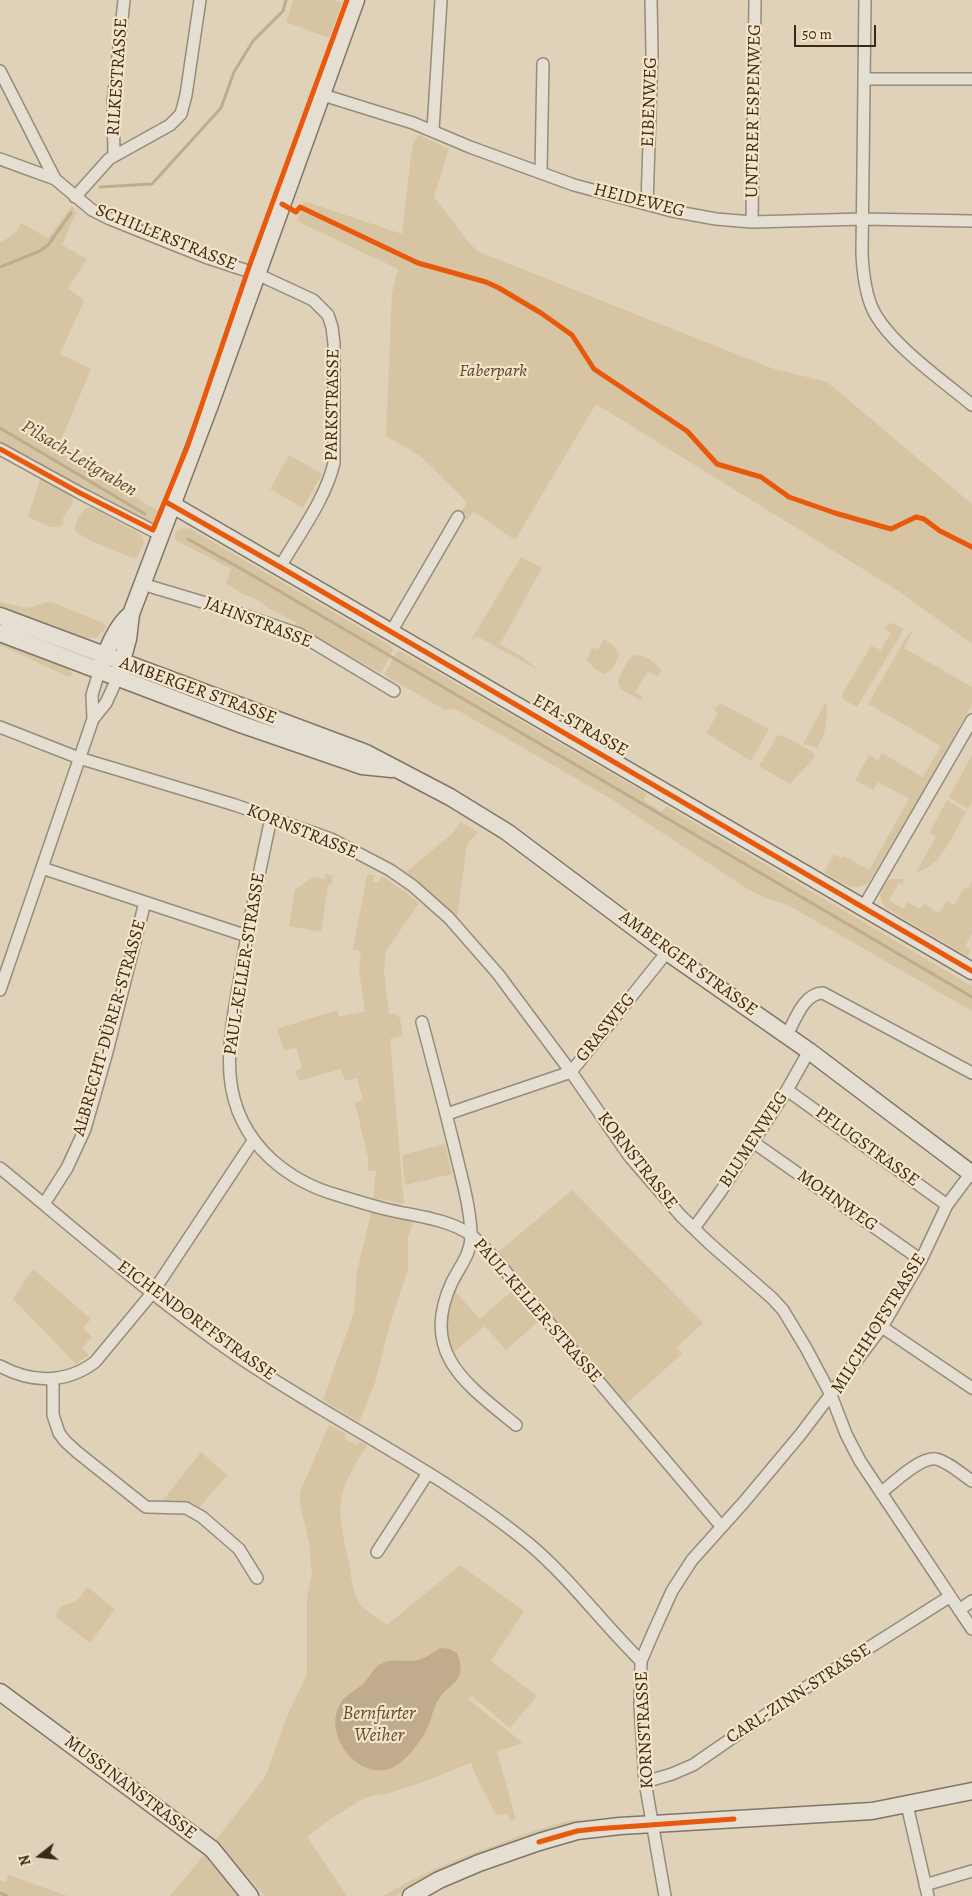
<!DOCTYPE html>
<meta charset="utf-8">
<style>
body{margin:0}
#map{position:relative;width:972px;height:1896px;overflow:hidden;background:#dfd2b9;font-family:Alegreya,serif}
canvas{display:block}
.north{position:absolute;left:15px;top:1831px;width:50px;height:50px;-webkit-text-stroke:4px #f4e5c8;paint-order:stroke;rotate:254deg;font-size:14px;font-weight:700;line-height:20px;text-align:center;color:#3d2719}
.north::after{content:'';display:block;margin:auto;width:18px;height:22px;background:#3d2719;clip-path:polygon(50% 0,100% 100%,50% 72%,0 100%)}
.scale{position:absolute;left:794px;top:25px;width:82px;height:22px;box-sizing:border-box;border:2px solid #3d2719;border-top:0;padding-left:6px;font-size:15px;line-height:18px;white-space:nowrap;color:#3d2719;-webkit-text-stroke:4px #f4e5c8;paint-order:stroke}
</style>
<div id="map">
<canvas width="972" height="1896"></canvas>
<div class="north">N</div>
<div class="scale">50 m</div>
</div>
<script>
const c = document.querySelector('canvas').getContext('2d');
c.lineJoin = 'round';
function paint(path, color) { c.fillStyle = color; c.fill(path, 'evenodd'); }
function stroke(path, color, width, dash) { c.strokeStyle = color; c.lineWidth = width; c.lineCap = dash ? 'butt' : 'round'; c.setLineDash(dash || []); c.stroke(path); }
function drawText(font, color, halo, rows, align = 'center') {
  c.font = font + ' Alegreya,serif'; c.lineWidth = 4.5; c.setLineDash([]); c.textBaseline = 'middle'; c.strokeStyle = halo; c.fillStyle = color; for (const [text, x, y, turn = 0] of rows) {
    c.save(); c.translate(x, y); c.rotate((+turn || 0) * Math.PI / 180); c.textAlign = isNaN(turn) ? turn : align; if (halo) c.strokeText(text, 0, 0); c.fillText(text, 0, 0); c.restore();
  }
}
paint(new Path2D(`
 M 293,0 L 334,0 L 342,3 L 329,38 L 286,22 Z
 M 419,135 L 449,149 L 434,197 L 470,244 L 479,252 L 774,369 L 827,382 L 972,504 L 972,644 L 900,592 L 596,404 L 515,540 L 473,511 L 467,520 L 455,511 L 456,509 L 461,510 L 465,508 L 466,501 L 420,456 L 386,436 L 392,293 L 398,269 L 297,221 L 304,201 L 402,234 L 411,156 L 414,140 Z
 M 72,206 L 76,213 L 62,245 L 87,259 L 68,288 L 84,301 L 60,354 L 91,369 L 57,450 L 158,511 L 154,521 L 151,523 L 137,518 L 0,443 L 0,241 L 2,242 L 16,232 L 21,223 L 48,238 Z
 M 289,455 L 322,474 L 303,508 L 270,489 Z
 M 40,479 L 71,496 L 73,503 L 63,518 L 63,523 L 60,527 L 51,527 L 28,517 Z
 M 91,507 L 142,535 L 144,543 L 137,557 L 133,558 L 89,540 L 75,531 C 74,522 82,508 91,507 Z
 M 189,528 L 391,646 L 393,650 L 381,673 L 338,650 L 294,629 L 296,622 L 269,609 L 260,601 L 243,594 L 226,583 L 231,569 L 175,540 L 175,533 L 180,529 Z
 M 521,557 L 542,568 L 500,644 L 522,657 L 540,671 L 478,637 L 471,640 Z
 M 0,602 L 27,608 L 48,602 L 57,604 L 105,624 L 106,628 L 97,637 L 81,640 L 0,611 Z
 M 892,623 L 904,629 L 857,707 L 843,699 L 842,694 L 871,646 L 881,650 L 891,633 L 884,629 L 888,624 Z
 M 911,631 L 913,631 L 904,648 L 972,687 L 972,704 L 923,793 L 869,882 C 854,894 838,880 824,872 L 834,854 L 842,859 L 844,856 L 869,870 L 909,799 L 878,782 L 873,790 L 855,780 L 869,755 L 878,761 L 882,753 L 923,777 L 941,746 L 868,704 L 905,639 Z
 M 604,639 L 615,647 L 619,655 L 612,670 L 605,674 L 595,669 L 587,660 L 592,647 L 598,650 Z
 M 0,640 L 69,669 L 73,675 L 67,676 L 0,645 Z
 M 400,651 L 647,794 L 644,800 L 662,812 L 666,806 L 972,986 L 972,1011 L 788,905 L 768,899 L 746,888 L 608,797 L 459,711 L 451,708 L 445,710 L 384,675 L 397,652 Z
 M 636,655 C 645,655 656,663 661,670 L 658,677 L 648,671 L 635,692 L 643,698 L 640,700 L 621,689 L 618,683 L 619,677 L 630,658 Z
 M 826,702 C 829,714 825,738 817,748 L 803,744 Z
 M 722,704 L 769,729 L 751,761 L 706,733 L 718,713 L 714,710 L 718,705 Z
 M 778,735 L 784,736 L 811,751 L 815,754 L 814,758 L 790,784 L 759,766 Z
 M 972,755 L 972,802 L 968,809 L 949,797 Z
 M 947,800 L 966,812 C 955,831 940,868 917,872 L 917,870 L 936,837 L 930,832 Z
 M 461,822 L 478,832 L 467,844 L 457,918 L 427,890 L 405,873 L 452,834 Z
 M 325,874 L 333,876 L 332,883 L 328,886 L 321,932 L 289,926 L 295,890 L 313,877 L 325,879 Z
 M 367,875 L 374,875 L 373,882 L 378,883 L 382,876 L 404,891 L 419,903 L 386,951 L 384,972 L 389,1014 L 394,1013 L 400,1018 L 403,1036 L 390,1039 L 404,1204 L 373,1198 L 376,1171 L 368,1171 L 368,1158 L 355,1103 L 363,1100 L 357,1078 L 345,1081 L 341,1069 L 299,1081 L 295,1071 L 302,1068 L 296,1048 L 284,1050 L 277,1029 L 337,1010 L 339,1017 L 365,1011 L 359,969 L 361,952 L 353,949 Z
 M 891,879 L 903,879 L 904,882 L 903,885 L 899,883 L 889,900 L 903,909 L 908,902 L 920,909 L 924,904 L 939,913 L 947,901 L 954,905 L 964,888 L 968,889 L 972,881 L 972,934 L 965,946 L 971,950 L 967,956 L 886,908 C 877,899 879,885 891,879 Z
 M 445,1144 L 452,1174 L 405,1185 L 402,1155 Z
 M 572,1190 L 703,1323 L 677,1347 L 682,1354 L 626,1404 L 498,1252 Z
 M 371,1213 L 413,1221 L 408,1238 L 408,1269 L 390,1324 L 375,1383 L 359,1422 L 323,1400 L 354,1312 L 357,1271 Z
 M 33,1269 L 91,1319 L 83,1328 L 92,1337 L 82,1348 L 89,1355 L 76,1364 L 13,1299 Z
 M 454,1290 L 480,1319 L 512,1291 L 538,1322 L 506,1350 L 485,1326 L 453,1353 C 442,1331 446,1312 454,1290 Z
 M 329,1425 L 346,1434 L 345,1439 L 357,1445 L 359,1441 L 367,1446 C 334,1495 337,1507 349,1563 C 351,1574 352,1590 358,1601 C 361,1608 380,1620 387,1625 L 460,1565 L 524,1611 L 491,1661 L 537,1696 L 510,1728 L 471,1695 L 468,1699 L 523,1743 L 497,1751 L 516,1820 L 511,1821 L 507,1814 L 496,1815 C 488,1797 477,1782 471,1763 L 415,1785 L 386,1794 L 373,1795 L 361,1800 L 329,1820 L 307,1837 L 347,1896 L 265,1896 L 215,1841 L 265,1777 L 288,1714 L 307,1674 L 307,1597 L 312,1574 L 309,1542 L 300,1504 L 300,1492 Z
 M 201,1452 L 227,1475 L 199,1508 L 192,1503 L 160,1504 Z
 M 87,1587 L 115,1609 L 90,1643 L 55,1616 C 63,1601 65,1607 77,1600 C 81,1597 84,1591 87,1587 Z
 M 580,1819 L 580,1823 L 438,1873 L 395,1896 L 383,1896 C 422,1873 463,1856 506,1841 C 530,1832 555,1823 580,1819 Z
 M 204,1855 L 238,1896 L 170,1896 Z
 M 8,1875 L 68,1896 L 0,1896 L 0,1880 L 6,1882 Z`), '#d7c4a3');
paint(new Path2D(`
 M 441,1648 L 450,1649 L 457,1653 C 469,1685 447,1681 436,1704 C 433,1710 432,1716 430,1722 C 424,1737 413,1752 401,1762 C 368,1791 320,1739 340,1704 C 345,1695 356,1690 363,1684 C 369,1678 373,1668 381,1664 C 392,1657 406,1663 418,1660 C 427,1658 433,1652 441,1648 Z`), '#c0ac8c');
stroke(new Path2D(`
 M 100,187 L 152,184 L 221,108 L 234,72 L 253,41 L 283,11 L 286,0
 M 0,267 L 40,251 L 48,245 L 71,213
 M 0,428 L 145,514
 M 188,539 L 245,571 L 972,997
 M 0,1893 L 7,1896`), '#c0ac8c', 3);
const street = new Path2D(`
 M 865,0 L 862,254 C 863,273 865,293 873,310 C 890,344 942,380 972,405
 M 0,71 L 55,179 L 92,210 L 110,219 L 205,257 L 257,274 L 313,300 L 328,315 L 332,327 L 334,344 L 334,463 C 325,500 299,534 280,567
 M 864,79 L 972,79
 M 323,95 L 413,123 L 470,147 L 574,185 L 672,211 L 716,219 L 752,222 L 863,219 L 972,221
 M 433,130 L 441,0
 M 114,155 L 113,103 L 124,0
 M 0,159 L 55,179
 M 541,172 L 543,64
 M 75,197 L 109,159 L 170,125 L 181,114 L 186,95 L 200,0
 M 647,204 L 652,52 L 651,0
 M 752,222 L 755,0
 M 0,449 L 80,493 L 161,535
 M 142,584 L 226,609 L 299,634 L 394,691
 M 391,632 L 458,517
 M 93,719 L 92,695 L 99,672
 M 0,727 L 79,758 L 235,805 L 331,839 L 390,870 L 413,886 L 449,918 L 498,974 L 571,1072 L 630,1157 L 681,1216 L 709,1243 L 772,1298 L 783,1310 L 806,1348 L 831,1395 L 846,1434 L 860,1461 L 972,1629
 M 271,818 C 260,869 249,920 241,971 C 229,1041 213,1105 271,1159 C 291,1177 312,1188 337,1195 C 353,1200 369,1205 385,1209 C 413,1216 447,1218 471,1235 C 480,1242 488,1252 495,1259 L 721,1526
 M 42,868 L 247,936
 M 863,908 L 972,720
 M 0,990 L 93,719 L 106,703 L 117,679
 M 422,1022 C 434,1067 446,1113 457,1158 C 463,1183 470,1208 471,1233 C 472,1253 460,1266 452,1282 C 419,1353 466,1384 516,1425
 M 787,1035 C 795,1020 804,993 823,993 L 972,1073
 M 787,1090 L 947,1205
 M 447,1114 L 571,1072 L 667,952
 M 753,1142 L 921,1260
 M 0,1168 C 77,1231 152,1297 233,1353 C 330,1420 437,1469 528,1543 C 570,1578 602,1623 641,1661
 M 44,1204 L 67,1168 L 85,1129 L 107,1052 L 145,902
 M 694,1228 L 721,1191 L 787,1090 L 809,1051
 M 882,1327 L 972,1388
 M 0,1366 C 31,1383 66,1384 95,1362 L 153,1292 L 253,1141
 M 53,1379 L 53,1415 L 59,1433 L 65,1441 L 77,1452 L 146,1507 L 186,1508 L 202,1517 L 239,1549 L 257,1578
 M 881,1493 C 892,1484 921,1456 936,1459 C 949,1462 961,1474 972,1481
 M 377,1552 L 428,1473
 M 959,1610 L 972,1601
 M 645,1782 L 672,1774 L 693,1765 L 799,1692 L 949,1597
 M 907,1805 L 928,1896
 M 925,1885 L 972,1871
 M 665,1896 L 645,1782 L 640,1705 L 641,1661 L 653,1633 L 672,1591 L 692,1560 L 744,1502 L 800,1435 L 882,1327 L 921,1260 L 947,1205 L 971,1173`);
const secondary = new Path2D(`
 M 173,505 L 972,971
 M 0,616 L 366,753 L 450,797 L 507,832 L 667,952 L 809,1051 L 972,1174
 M 0,633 L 243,725 L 362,766 L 392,769
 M 101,666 C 108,648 116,626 131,614
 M 117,679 L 128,639 L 131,614 L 210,405 L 356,0
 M 0,1692 L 212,1849 L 250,1896
 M 411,1896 L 439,1880 L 479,1863 L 539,1842 L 577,1831 L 620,1826 L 872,1811 L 972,1791`);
stroke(street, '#968c7c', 14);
stroke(secondary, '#7f7668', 19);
stroke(street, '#e5ded2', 11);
stroke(secondary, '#e5ded2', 16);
stroke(new Path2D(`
 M 282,204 L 296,212 L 300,207 L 418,263 L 486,282 L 499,288 L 541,313 L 572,335 L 594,369 L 687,431 L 717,464 L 761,477 L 789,497 L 835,513 L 891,529 L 916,517 L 924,519 L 940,531 L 972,547
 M 0,449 L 80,493 L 153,530 L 188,445 L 250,264 L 347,0
 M 166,502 L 280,567 L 972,971
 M 539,1842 L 577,1831 L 594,1829 L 734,1819`), '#e8590c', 5);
drawText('18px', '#3d2719', '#f4e5c8', [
 ["RILKESTRASSE",118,77,-86],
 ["EIBENWEG",650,102,-88],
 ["UNTERER ESPENWEG",754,111,-89],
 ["HEIDEWEG",639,201,14],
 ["SCHILLERSTRASSE",166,238,22],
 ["PARKSTRASSE",333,405,-89],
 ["JAHNSTRASSE",258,623,21],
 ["AMBERGER STRASSE",198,691,20],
 ["EFA-STRASSE",580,726,30],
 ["KORNSTRASSE",302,832,22],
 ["PAUL-KELLER-STRASSE",245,964,-81],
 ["AMBERGER STRASSE",688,964,36],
 ["ALBRECHT-DÜRER-STRASSE",110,1028,-74],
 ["GRASWEG",606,1028,-51],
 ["BLUMENWEG",754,1140,-57],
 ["PFLUGSTRASSE",867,1147,36],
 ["KORNSTRASSE",637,1161,52],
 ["MOHNWEG",837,1201,35],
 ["PAUL-KELLER-STRASSE",537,1311,49],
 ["EICHENDORFFSTRASSE",196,1321,36],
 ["MILCHHOFSTRASSE",879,1324,-58],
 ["CARL-ZINN-STRASSE",799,1694,-33],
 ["KORNSTRASSE",645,1730,-93],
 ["MUSSINANSTRASSE",130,1788,37]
]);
drawText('italic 18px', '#5a4431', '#f4e5c8', [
 ["Faberpark",493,372]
]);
drawText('italic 19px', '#604a36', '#f4e5c8', [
 ["Pilsach-Leitgraben",79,459,31],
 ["Bernfurter",379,1714],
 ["Weiher",379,1736]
]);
</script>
